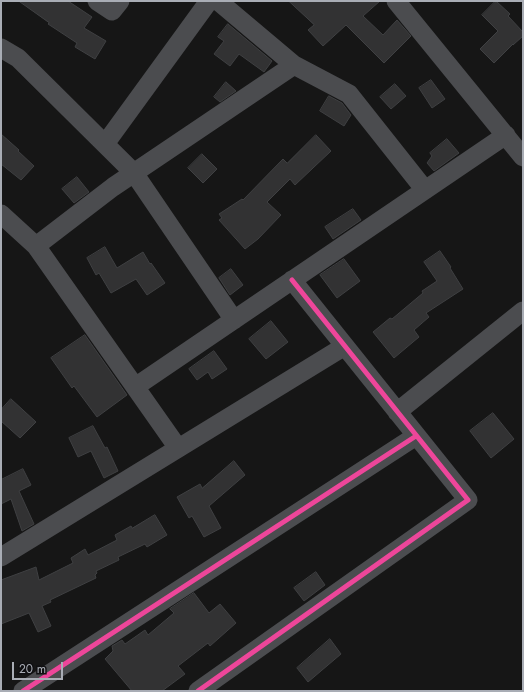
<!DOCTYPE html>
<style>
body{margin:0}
#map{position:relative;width:524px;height:692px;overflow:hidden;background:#161616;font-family:Jost,sans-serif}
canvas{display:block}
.frame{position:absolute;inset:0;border:2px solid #a9adb5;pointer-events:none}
.scale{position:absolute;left:12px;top:662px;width:51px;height:18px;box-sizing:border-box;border:2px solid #a9adb5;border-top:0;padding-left:5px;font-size:12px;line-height:14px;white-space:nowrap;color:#a9adb5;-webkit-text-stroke:3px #101012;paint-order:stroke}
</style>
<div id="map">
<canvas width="524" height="692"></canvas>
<div class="frame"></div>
<div class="scale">20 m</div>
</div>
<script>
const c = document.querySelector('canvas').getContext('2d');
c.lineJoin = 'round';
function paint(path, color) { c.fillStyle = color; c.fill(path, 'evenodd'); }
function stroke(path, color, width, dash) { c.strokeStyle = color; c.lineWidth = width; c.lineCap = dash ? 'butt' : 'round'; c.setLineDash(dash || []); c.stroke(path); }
const building = new Path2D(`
 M 19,1 L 68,1 L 92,17 L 84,28 L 106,41 L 95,59 L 75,47 L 77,43 L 48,24 L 49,23 Z
 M 289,1 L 380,1 L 363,16 L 383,35 L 397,20 L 411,36 L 384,63 L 346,25 L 323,46 L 308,30 L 314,25 Z
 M 496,1 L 510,14 L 508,16 L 523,32 L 523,36 L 513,45 L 513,44 L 494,63 L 480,49 L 498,31 L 482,15 Z
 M 228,24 L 272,61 L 264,72 L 239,54 L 230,66 L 214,54 L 224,41 L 218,37 Z
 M 431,80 L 445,99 L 432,108 L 419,88 Z
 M 226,82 L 236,91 L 220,102 L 214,97 Z
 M 395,84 L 406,96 L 391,109 L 380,97 Z
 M 329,96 L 342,103 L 351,115 L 344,126 L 320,111 Z
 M 1,134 L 19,150 L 18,151 L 34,166 L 21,180 L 1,164 Z
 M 316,135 L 331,151 L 295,185 L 290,179 L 267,202 L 281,215 L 258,239 L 245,249 L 219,220 L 222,218 L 219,214 L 242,199 L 243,200 L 283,159 L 287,163 Z
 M 447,139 L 459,153 L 434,171 L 427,163 L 432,156 L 430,153 Z
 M 202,154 L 217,169 L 203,183 L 188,168 Z
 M 77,177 L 89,192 L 74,203 L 62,189 Z
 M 353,209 L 361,220 L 333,239 L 325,227 Z
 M 105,247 L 117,268 L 143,252 L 150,264 L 151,263 L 165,283 L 147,295 L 136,279 L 111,293 L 99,273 L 96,275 L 87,258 Z
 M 440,251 L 451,267 L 450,268 L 463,289 L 426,313 L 429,317 L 414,330 L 419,337 L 394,358 L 373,332 L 390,318 L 392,319 L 423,293 L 422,291 L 437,281 L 424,262 Z
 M 344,259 L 360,281 L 337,298 L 320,275 Z
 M 231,269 L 243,285 L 230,295 L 219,278 Z
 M 271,321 L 288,342 L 266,359 L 249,339 Z
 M 85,335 L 127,395 L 97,417 L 74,386 L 72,388 L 51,358 Z
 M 214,351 L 227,369 L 212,379 L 208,372 L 197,380 L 189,369 Z
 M 11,399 L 36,422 L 20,438 L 1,421 L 1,410 Z
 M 493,413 L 514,439 L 491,458 L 470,431 Z
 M 93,426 L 105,448 L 107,447 L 118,471 L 104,478 L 91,451 L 78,457 L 69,438 Z
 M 234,461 L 245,475 L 209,506 L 221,528 L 204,537 L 192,516 L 189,518 L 177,497 L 200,484 L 202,488 Z
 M 23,469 L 31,485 L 19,491 L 34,524 L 22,531 L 11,499 L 1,504 L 1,480 Z
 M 155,515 L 167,535 L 147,547 L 145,544 L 118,557 L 119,560 L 96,571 L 97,573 L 95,575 L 96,578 L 50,600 L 51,602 L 42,606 L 51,626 L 38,632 L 29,613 L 1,624 L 1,580 L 36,567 L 39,580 L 73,563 L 71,558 L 85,549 L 88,555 L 117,540 L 115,535 L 131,526 L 132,528 Z
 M 316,572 L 325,585 L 304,601 L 294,588 Z
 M 194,593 L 209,613 L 220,604 L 236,623 L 210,646 L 208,643 L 178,666 L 185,674 L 162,691 L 132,691 L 105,659 L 113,651 L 112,646 L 122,640 L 125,644 L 145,630 L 148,635 L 174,613 L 170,609 Z
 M 330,639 L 341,654 L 308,682 L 297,668 Z`);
paint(building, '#323233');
stroke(building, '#3f4042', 1);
stroke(new Path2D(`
 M 97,1 L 112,11 L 120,1
 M 218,1 L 294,65 L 349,94 L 425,190
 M 396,1 L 523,157
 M 1,48 L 18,58 L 134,173 L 234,320
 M 105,144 L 209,1
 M 1,214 L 36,246 L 178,448
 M 36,246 L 113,187 L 294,65
 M 135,387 L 506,135
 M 397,412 L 523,311
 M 1,557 L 345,346
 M 23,691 L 416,436
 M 198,691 L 468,500 L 292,280`), '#4b4c4f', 19);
stroke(new Path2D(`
 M 23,691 L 416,436
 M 198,691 L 468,500 L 292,280`), '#ed469a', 5);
</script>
